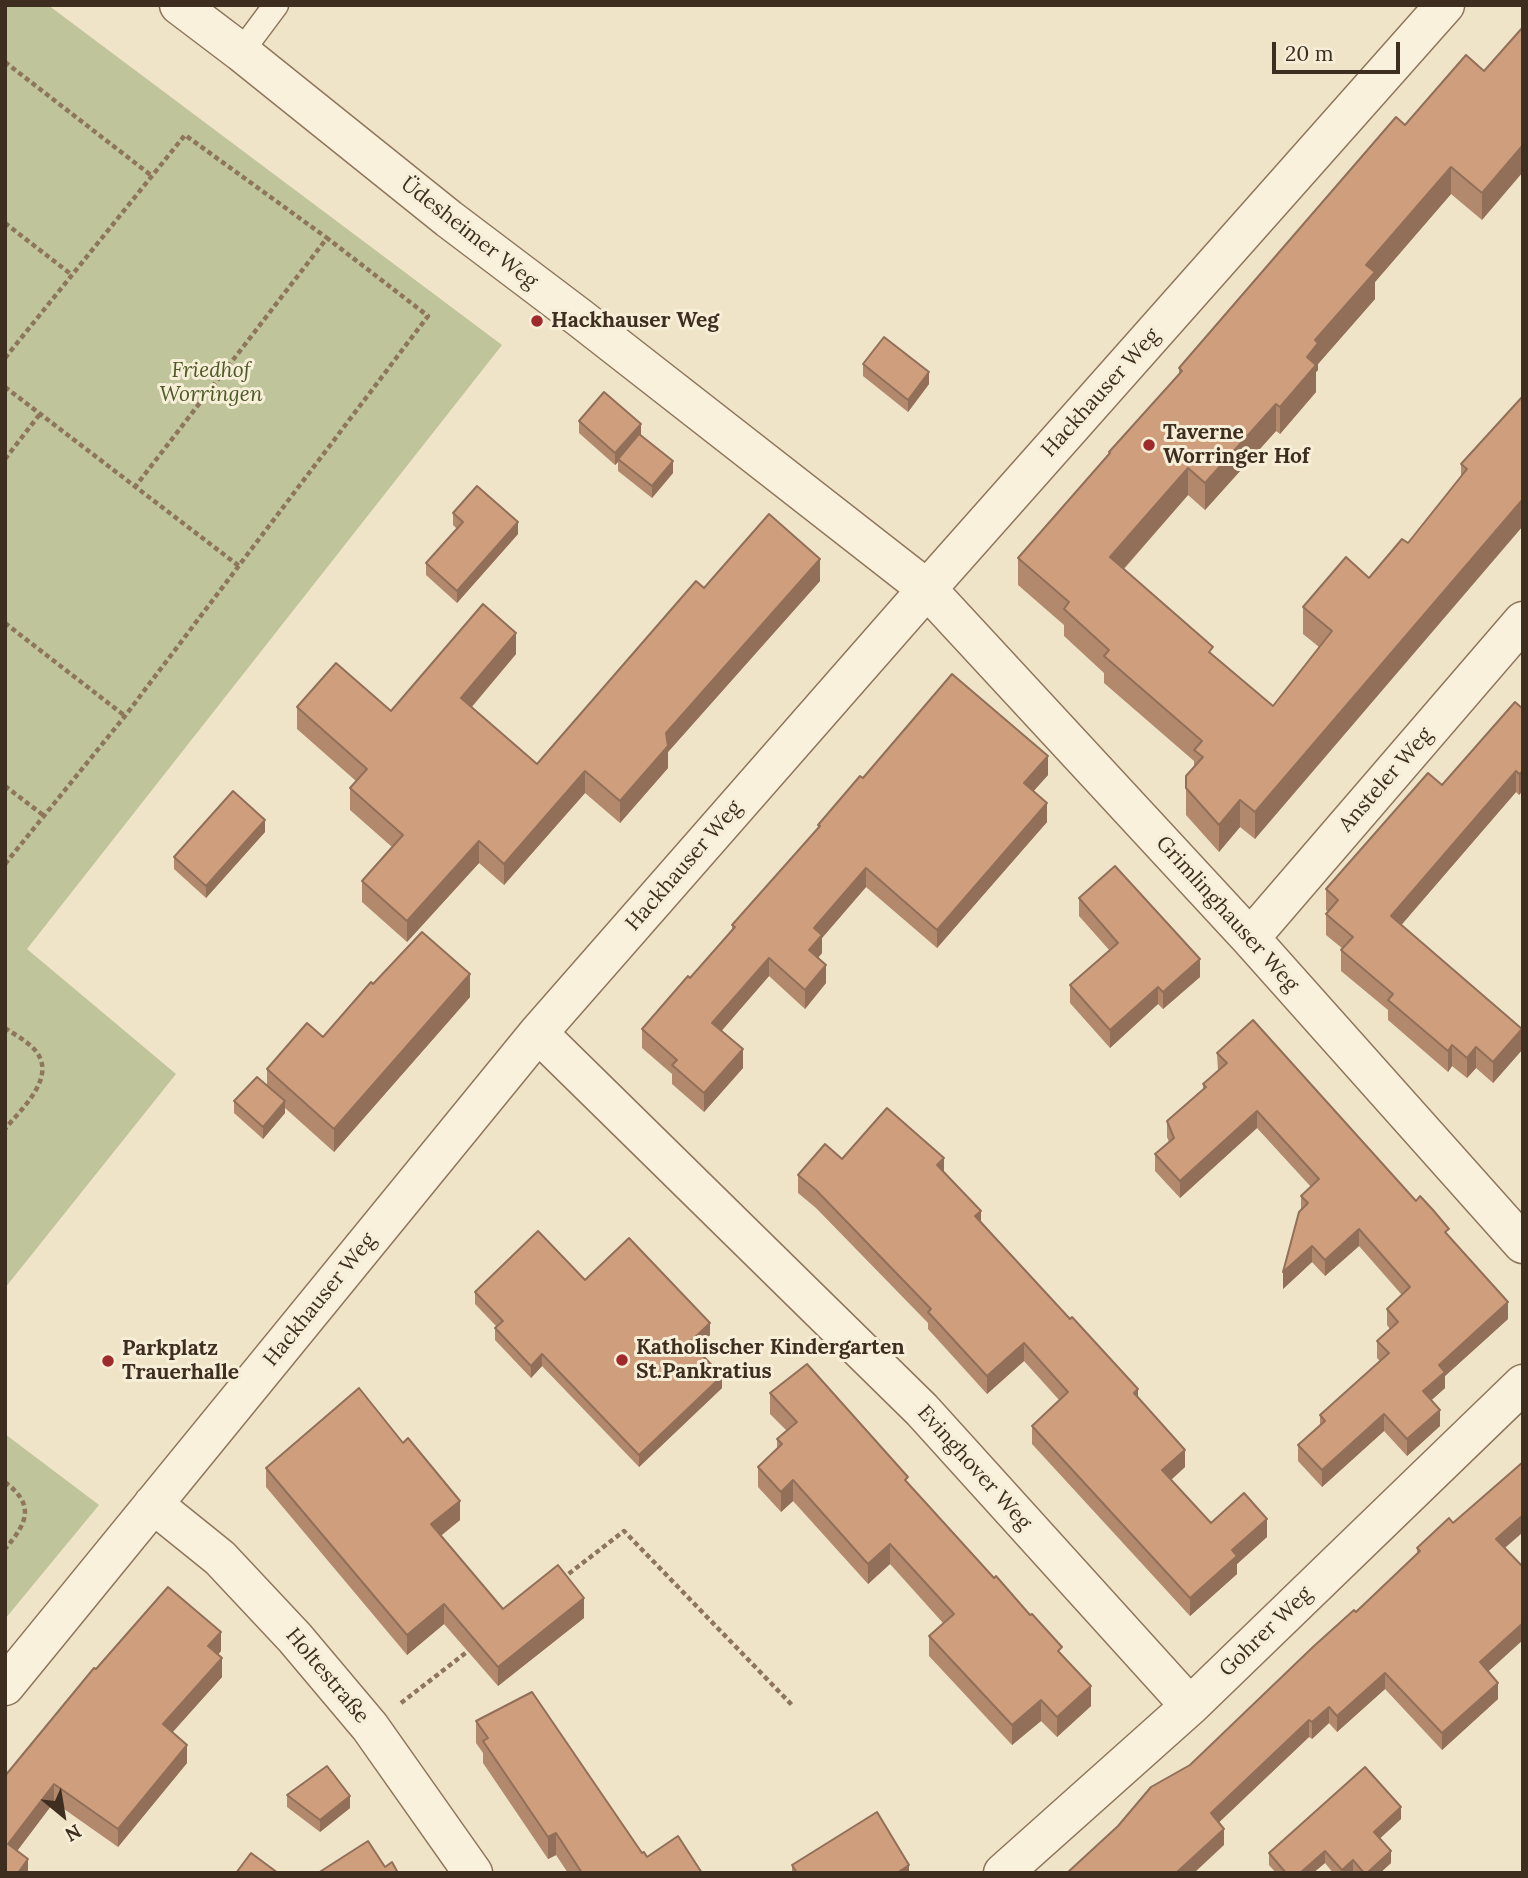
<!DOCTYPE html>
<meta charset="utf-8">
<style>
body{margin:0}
#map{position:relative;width:1528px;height:1878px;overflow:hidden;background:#f0e4c8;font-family:Lora,serif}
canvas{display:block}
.frame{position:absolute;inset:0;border:7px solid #3d2e20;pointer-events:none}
.north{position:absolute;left:28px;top:1780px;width:70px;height:70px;-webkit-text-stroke:5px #f7eed8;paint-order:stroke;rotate:150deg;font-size:19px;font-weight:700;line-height:28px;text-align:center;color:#3d2e20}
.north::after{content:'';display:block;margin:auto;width:24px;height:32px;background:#3d2e20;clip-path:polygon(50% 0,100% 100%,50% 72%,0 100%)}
.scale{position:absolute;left:1272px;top:42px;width:128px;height:32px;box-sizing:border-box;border:4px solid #3d2e20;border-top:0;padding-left:9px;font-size:21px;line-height:24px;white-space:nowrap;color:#3d2e20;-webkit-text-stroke:5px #f7eed8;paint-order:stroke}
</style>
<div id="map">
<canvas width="1528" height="1878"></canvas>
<div class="frame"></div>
<div class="north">N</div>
<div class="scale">20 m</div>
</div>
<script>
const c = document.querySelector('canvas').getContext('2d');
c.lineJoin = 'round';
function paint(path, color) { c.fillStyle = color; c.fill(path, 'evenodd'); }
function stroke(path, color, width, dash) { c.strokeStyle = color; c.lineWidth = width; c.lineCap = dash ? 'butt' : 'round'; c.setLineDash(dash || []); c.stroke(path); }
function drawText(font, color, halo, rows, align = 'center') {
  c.font = font + ' Lora,serif'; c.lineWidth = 6; c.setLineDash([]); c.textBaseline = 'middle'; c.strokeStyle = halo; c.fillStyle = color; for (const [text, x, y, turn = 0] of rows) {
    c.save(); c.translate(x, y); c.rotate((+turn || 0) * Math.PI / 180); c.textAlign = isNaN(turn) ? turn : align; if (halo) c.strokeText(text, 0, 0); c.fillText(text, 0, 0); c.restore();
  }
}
paint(new Path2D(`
 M 5,5 L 48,5 L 502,345 L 27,949 L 176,1074 L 5,1288 Z
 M 5,1434 L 99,1505 L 5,1619 Z`), '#bfc49a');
const lane = new Path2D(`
 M 241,52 L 276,5`);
const street = new Path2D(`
 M 179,5 L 241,52 L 449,219 L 580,318 L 927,589 L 1250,938 L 1523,1244
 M 1250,938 L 1523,621
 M 538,1033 L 922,1410 L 1190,1706
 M 153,1504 L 220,1558 L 295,1638 L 370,1727 L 473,1873
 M 5,1686 L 538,1033 L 927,589 L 1445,5
 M 1003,1873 L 1190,1706 L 1523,1384`);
stroke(lane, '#8d765c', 27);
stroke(street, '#8d765c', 41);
stroke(new Path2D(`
 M 5,62 L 152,176
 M 5,223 L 72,275
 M 5,358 L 185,135 L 327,238
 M 5,387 L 239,566
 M 5,459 L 40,414
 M 5,623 L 125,716
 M 5,786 L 43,815
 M 5,864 L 125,716 L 428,316 L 327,238 L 135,487
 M 5,1028 C 14,1034 25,1040 33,1048 C 60,1075 22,1108 5,1129
 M 5,1482 C 35,1505 28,1522 5,1549
 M 562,1579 L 624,1531 L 792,1705
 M 401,1703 L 472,1648`), '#8d765c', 4.5, [5, 3.5]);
stroke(lane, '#faf1dc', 24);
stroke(street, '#faf1dc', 38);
paint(new Path2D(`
 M 1484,71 L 1482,220 L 1451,194 L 1375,282 L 1375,299 L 1318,364 L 1318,370 L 1316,372 L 1316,392 L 1280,434 L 1276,431 L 1205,510 L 1188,495 L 1124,569 L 1213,655 L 1273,706 L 1319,647 L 1303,634 L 1303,607 L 1369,578 L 1408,543 L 1461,476 L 1461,464 L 1523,396 L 1255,839 L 1240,827 L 1219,852 L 1186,815 L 1186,776 L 1194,767 L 1194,761 L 1104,683 L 1104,673 L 1064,636 L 1064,625 L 1018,585 L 1018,558 L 1109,455 L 1109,452 L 1179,374 L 1179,368 L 1405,125 Z
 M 863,364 L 929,384 L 908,412 L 863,376 Z
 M 579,421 L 641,435 L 673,473 L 652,498 L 618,471 L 618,462 L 615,465 L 579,433 Z
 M 453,513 L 518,534 L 457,603 L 426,575 L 426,563 L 457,529 L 453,525 Z
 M 820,581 L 668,752 L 668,768 L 620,823 L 585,793 L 504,885 L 479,863 L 407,942 L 362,902 L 362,881 L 392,847 L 350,810 L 350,788 L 356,781 L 297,729 L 297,707 L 391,711 L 516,654 L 472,707 L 537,764 L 704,588 Z
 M 1523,709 L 1523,791 L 1519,795 L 1516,792 L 1401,925 L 1522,1050 L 1493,1083 L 1476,1068 L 1467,1078 L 1452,1066 L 1448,1072 L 1388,1020 L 1388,1010 L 1341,971 L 1341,950 L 1343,949 L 1326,935 L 1326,914 L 1328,912 L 1326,910 L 1326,889 L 1442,785 Z
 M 1048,775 L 1033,791 L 1047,822 L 937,948 L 866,887 L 822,938 L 822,953 L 818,958 L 826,983 L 805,1009 L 769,976 L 721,1031 L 743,1068 L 704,1112 L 672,1084 L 672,1074 L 642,1048 L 642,1029 L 690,978 L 732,929 L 732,925 L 818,829 L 818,825 L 863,778 Z
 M 265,832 L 206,898 L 174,869 L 174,857 Z
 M 1079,898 L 1200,977 L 1163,1009 L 1158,1004 L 1110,1048 L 1070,1003 L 1070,985 L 1110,951 L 1079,916 Z
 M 373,984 L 470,997 L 334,1152 L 285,1108 L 285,1113 L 263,1139 L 234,1113 L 234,1101 L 267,1085 L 267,1069 L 323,1037 Z
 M 1217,1053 L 1416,1201 L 1449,1237 L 1508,1319 L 1445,1376 L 1445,1388 L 1431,1400 L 1440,1426 L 1407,1456 L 1384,1431 L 1322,1487 L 1298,1461 L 1298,1445 L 1320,1425 L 1320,1415 L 1380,1361 L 1377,1358 L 1377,1341 L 1390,1329 L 1387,1325 L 1387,1309 L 1402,1295 L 1359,1246 L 1325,1276 L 1312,1262 L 1283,1289 L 1301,1210 L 1301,1196 L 1311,1187 L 1257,1128 L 1180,1198 L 1155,1171 L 1155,1154 L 1169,1142 L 1167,1137 L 1167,1121 L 1203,1089 L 1203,1084 L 1218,1071 Z
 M 842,1159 L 944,1172 L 981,1221 L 1138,1399 L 1185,1467 L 1171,1480 L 1211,1523 L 1267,1537 L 1237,1564 L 1237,1574 L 1190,1616 L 1032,1444 L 1032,1426 L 1060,1401 L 1024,1361 L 987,1394 L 928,1329 L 928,1323 L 816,1208 L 798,1193 L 798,1175 Z
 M 585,1280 L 710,1335 L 696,1349 L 722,1388 L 639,1467 L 542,1366 L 531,1378 L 495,1340 L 495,1328 L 497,1327 L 475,1304 L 475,1292 Z
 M 770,1393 L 908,1483 L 1062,1655 L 1091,1706 L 1057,1737 L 1041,1721 L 1012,1745 L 929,1656 L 929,1636 L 943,1623 L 890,1564 L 868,1584 L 793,1501 L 781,1512 L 758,1487 L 758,1467 L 777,1449 L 777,1439 L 787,1431 L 770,1414 Z
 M 266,1468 L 460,1520 L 441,1536 L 503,1609 L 584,1618 L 498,1686 L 444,1624 L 407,1655 L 266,1487 Z
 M 1453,1523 L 1523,1532 L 1505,1548 L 1488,1671 L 1498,1699 L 1442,1750 L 1385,1689 L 1337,1732 L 1329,1723 L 1312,1739 L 1309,1737 L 1219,1822 L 1224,1845 L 1190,1765 L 1417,1554 L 1417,1548 Z
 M 221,1651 L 218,1655 L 222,1677 L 172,1732 L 187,1763 L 118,1847 L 54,1802 L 17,1851 L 28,1873 L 5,1873 L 96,1669 Z
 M 476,1721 L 642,1853 L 647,1857 L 702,1873 L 568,1873 L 556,1855 L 548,1859 L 483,1763 L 483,1753 L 476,1743 Z
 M 287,1795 L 350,1808 L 320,1832 L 287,1807 Z
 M 1401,1819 L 1380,1838 L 1391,1863 L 1380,1873 L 1333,1873 L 1325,1863 L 1313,1873 L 1276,1873 L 1269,1865 L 1269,1853 Z
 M 792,1865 L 909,1873 L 792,1873 Z`), '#b2896c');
paint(new Path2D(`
 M 1523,145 L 1523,172 L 1482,220 L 1482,193 Z
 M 1451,167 L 1451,194 L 1375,282 L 1375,299 L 1318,364 L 1318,370 L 1316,372 L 1316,392 L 1280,434 L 1280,407 L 1315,340 L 1366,265 Z
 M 929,372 L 929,384 L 908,412 L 908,400 Z
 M 1276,404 L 1276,431 L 1205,510 L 1205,483 Z
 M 641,424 L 641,436 L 618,459 L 618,462 L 615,465 L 615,453 Z
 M 673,461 L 673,473 L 652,498 L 652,486 Z
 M 1188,468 L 1188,495 L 1110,584 L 1110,557 Z
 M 1523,499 L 1523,526 L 1255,839 L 1255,812 Z
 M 518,522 L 518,534 L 457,603 L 457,591 Z
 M 820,559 L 820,581 L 668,752 L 668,768 L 620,823 L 620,801 L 666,733 Z
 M 516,633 L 516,654 L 461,719 L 461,698 Z
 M 1048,756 L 1048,775 L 1024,802 L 1024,783 Z
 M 1522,770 L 1522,791 L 1519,795 L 1519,774 Z
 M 585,771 L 585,793 L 504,885 L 504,864 Z
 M 1516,771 L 1516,792 L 1391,937 L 1391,916 Z
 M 1240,800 L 1240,827 L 1219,852 L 1219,825 Z
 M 1047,803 L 1047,822 L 937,948 L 937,930 Z
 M 265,820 L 265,832 L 206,898 L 206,886 Z
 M 479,841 L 479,863 L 407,942 L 407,921 Z
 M 866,868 L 866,887 L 822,938 L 822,953 L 809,968 L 809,950 L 814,928 Z
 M 769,958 L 769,976 L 712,1042 L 712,1023 Z
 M 1200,959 L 1200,977 L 1163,1009 L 1163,992 Z
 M 826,965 L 826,983 L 805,1009 L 805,990 Z
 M 470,974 L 470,997 L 334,1152 L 334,1129 Z
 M 1158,987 L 1158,1004 L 1110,1048 L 1110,1030 Z
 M 1522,1029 L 1522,1050 L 1493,1083 L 1493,1062 Z
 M 1452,1045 L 1452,1066 L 1448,1072 L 1448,1051 Z
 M 1476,1047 L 1476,1068 L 1467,1078 L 1467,1058 Z
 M 743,1049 L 743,1068 L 704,1112 L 704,1093 Z
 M 285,1101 L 285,1113 L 263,1139 L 263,1127 Z
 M 1257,1111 L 1257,1128 L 1180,1198 L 1180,1181 Z
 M 944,1158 L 944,1176 L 937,1165 Z
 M 981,1211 L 981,1229 L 975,1216 Z
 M 1359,1229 L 1359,1246 L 1325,1276 L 1325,1260 Z
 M 1312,1246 L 1312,1262 L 1283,1289 L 1283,1272 Z
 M 1508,1302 L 1508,1319 L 1445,1376 L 1445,1388 L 1423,1408 L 1423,1391 L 1439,1365 Z
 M 710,1323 L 710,1335 L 690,1354 L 690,1342 Z
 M 1024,1343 L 1024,1361 L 987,1394 L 987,1376 Z
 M 542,1354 L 542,1366 L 531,1378 L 531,1366 Z
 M 722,1376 L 722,1388 L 639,1467 L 639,1455 Z
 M 1138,1389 L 1138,1407 L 1134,1393 Z
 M 1440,1410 L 1440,1426 L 1407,1456 L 1407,1439 Z
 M 1384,1414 L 1384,1431 L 1322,1487 L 1322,1470 Z
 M 1185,1450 L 1185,1467 L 1162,1488 L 1162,1470 Z
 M 793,1480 L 793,1501 L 781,1512 L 781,1492 Z
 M 460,1501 L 460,1520 L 431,1543 L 431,1524 Z
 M 1523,1515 L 1523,1532 L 1496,1555 L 1496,1539 Z
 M 1267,1519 L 1267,1537 L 1237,1564 L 1237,1574 L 1190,1616 L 1190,1598 L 1232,1550 Z
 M 890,1544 L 890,1564 L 868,1584 L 868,1564 Z
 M 584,1598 L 584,1618 L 498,1686 L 498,1667 Z
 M 444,1604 L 444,1624 L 407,1655 L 407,1635 Z
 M 1523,1623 L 1523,1640 L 1480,1679 L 1480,1662 Z
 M 221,1632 L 221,1651 L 208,1665 L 208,1646 Z
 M 222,1658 L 222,1677 L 163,1743 L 163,1724 Z
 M 1385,1673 L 1385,1689 L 1337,1732 L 1337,1716 Z
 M 1498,1683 L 1498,1699 L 1442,1750 L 1442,1733 Z
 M 1091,1686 L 1091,1706 L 1057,1737 L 1057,1717 Z
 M 1041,1700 L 1041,1721 L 1012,1745 L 1012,1725 Z
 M 1329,1707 L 1329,1723 L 1312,1739 L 1312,1722 Z
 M 1309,1720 L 1309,1737 L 1211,1830 L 1211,1813 Z
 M 187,1745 L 187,1763 L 118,1847 L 118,1829 Z
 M 54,1784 L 54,1802 L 8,1863 L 8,1844 Z
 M 350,1796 L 350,1808 L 320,1832 L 320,1820 Z
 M 1401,1807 L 1401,1819 L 1374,1844 L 1374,1832 Z
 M 1224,1829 L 1224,1845 L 1194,1873 L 1176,1873 Z
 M 556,1833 L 556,1855 L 548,1859 L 548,1837 Z
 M 1325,1851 L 1325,1863 L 1313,1873 L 1300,1873 Z
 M 1391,1851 L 1391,1863 L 1380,1873 L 1367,1873 Z
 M 28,1859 L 28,1873 L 18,1873 Z
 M 1353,1860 L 1353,1872 L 1342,1873 L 1342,1870 Z
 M 909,1865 L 909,1873 L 897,1873 Z`), '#916f58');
const building = new Path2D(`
 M 1523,27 L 1523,145 L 1482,193 L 1451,167 L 1366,265 L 1375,272 L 1315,340 L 1318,343 L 1307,357 L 1316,365 L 1280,407 L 1276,404 L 1205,483 L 1188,468 L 1110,557 L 1213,647 L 1209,652 L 1273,706 L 1332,631 L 1303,607 L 1346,557 L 1369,578 L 1402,539 L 1408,543 L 1467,469 L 1461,464 L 1523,396 L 1523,499 L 1255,812 L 1240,800 L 1219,825 L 1186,788 L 1186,776 L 1203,757 L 1194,750 L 1202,741 L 1104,656 L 1109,650 L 1064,609 L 1069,602 L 1018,558 L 1110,453 L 1109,452 L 1182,371 L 1179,368 L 1396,117 L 1405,125 L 1466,55 L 1484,71 Z
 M 884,337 L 929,372 L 908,400 L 863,364 Z
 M 604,392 L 641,424 L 615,453 L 579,421 Z
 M 639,434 L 673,461 L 652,486 L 618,459 Z
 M 477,486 L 518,522 L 457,591 L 426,563 L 463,522 L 453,513 Z
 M 769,514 L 820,559 L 666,733 L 668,746 L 620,801 L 585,771 L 504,864 L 479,841 L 407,921 L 362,881 L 403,835 L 350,788 L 367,769 L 297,707 L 336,663 L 391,711 L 483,604 L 516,633 L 461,698 L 537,764 L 696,581 L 704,588 Z
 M 952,674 L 1048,756 L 1024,783 L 1047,803 L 937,930 L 866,868 L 814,928 L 822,935 L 809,950 L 826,965 L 805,990 L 769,958 L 712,1023 L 743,1049 L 704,1093 L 672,1065 L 677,1060 L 642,1029 L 688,976 L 690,978 L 735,927 L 732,925 L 820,826 L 818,825 L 860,776 L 863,778 Z
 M 1515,702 L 1523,709 L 1523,771 L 1519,774 L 1516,771 L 1391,916 L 1522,1029 L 1493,1062 L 1476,1047 L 1467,1058 L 1452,1045 L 1448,1051 L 1388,1000 L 1393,994 L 1341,950 L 1353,937 L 1326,914 L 1338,900 L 1326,889 L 1428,773 L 1442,785 Z
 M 233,791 L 265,820 L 206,886 L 174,857 Z
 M 1115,866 L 1200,959 L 1163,992 L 1158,987 L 1110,1030 L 1070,985 L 1118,943 L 1079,898 Z
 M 422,932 L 470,974 L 334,1129 L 267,1069 L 307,1023 L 323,1037 L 371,982 L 373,984 Z
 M 1253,1020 L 1416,1201 L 1420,1196 L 1433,1210 L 1449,1229 L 1445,1232 L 1508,1302 L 1439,1365 L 1445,1372 L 1423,1391 L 1440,1410 L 1407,1439 L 1384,1414 L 1322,1470 L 1298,1445 L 1325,1421 L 1320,1415 L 1389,1353 L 1377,1341 L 1398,1322 L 1387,1309 L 1410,1287 L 1359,1229 L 1325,1260 L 1312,1246 L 1283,1272 L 1299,1212 L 1308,1203 L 1301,1196 L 1319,1179 L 1257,1111 L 1180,1181 L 1155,1154 L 1174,1138 L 1167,1121 L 1206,1087 L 1203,1084 L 1227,1063 L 1217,1053 Z
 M 257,1077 L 285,1101 L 263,1127 L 234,1101 Z
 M 887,1108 L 944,1158 L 937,1165 L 981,1211 L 975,1216 L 1070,1319 L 1072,1317 L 1138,1389 L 1134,1393 L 1185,1450 L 1162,1470 L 1211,1523 L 1244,1493 L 1267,1519 L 1232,1550 L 1237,1556 L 1190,1598 L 1032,1426 L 1068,1392 L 1024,1343 L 987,1376 L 928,1312 L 931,1309 L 816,1190 L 798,1175 L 825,1144 L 842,1159 Z
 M 538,1231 L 585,1280 L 629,1238 L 710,1323 L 690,1342 L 722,1376 L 639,1455 L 542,1354 L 531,1366 L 495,1328 L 503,1321 L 475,1292 Z
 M 807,1364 L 908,1477 L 905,1480 L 994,1578 L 996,1576 L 1030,1615 L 1032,1614 L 1062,1647 L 1058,1651 L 1091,1686 L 1057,1717 L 1041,1700 L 1012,1725 L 929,1636 L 954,1614 L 890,1544 L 868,1564 L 793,1480 L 781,1492 L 758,1467 L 782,1444 L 777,1439 L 797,1422 L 770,1393 Z
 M 359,1388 L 403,1443 L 408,1438 L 460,1501 L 431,1524 L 503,1609 L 558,1565 L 584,1598 L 498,1667 L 444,1604 L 407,1635 L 266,1468 Z
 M 1523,1462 L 1523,1515 L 1496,1539 L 1523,1567 L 1523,1623 L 1480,1662 L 1498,1683 L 1442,1733 L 1385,1673 L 1337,1716 L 1329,1707 L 1312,1722 L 1309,1720 L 1211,1813 L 1224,1829 L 1176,1873 L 1067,1873 L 1118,1826 L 1151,1787 L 1190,1765 L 1314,1646 L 1354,1610 L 1356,1612 L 1420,1551 L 1417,1548 L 1449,1518 L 1453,1523 Z
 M 168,1587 L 221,1632 L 208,1646 L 222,1658 L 163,1724 L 187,1745 L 118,1829 L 54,1784 L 8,1844 L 28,1859 L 18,1873 L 5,1873 L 5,1776 L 94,1668 L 96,1669 Z
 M 532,1692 L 642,1853 L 644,1852 L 647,1857 L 678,1836 L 702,1873 L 582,1873 L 556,1833 L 548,1837 L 483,1741 L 488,1738 L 476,1721 Z
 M 327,1766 L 350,1796 L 320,1820 L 287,1795 Z
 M 1365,1767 L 1401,1807 L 1374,1832 L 1391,1851 L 1367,1873 L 1364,1873 L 1353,1860 L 1342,1870 L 1325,1851 L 1300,1873 L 1286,1873 L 1269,1853 Z
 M 877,1812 L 909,1865 L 897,1873 L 797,1873 L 792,1865 Z
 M 368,1841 L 385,1867 L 392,1862 L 398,1873 L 318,1873 Z
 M 251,1853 L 278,1873 L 236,1873 Z`);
paint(building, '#cf9f7d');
stroke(building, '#916f58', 2);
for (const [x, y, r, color] of [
 [537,321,7,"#9e2a2b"],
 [1149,445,7,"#9e2a2b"],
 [622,1360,7,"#9e2a2b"],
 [108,1361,7,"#9e2a2b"]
]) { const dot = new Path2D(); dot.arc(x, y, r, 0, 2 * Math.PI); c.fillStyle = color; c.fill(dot); stroke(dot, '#f7eed8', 2.5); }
drawText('21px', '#3d2e20', '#f7eed8', [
 ["Üdesheimer Weg",469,233,38],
 ["Hackhauser Weg",1101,393,-48],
 ["Ansteler Weg",1386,780,-49],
 ["Hackhauser Weg",684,866,-49],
 ["Grimlinghauser Weg",1227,914,48],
 ["Hackhauser Weg",320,1300,-51],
 ["Evinghover Weg",974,1468,48],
 ["Gohrer Weg",1266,1632,-44],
 ["Holtestraße",327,1676,50]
]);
drawText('bold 21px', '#3d2e20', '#f7eed8', [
 ["Hackhauser Weg",551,321],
 ["Taverne",1163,433],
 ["Worringer Hof",1163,457],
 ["Katholischer Kindergarten",636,1348],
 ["St.Pankratius",636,1372],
 ["Parkplatz",122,1349],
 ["Trauerhalle",122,1373]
], 'left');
drawText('italic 21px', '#4d5a26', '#f7eed8', [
 ["Friedhof",211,371],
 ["Worringen",211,395]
]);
</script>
